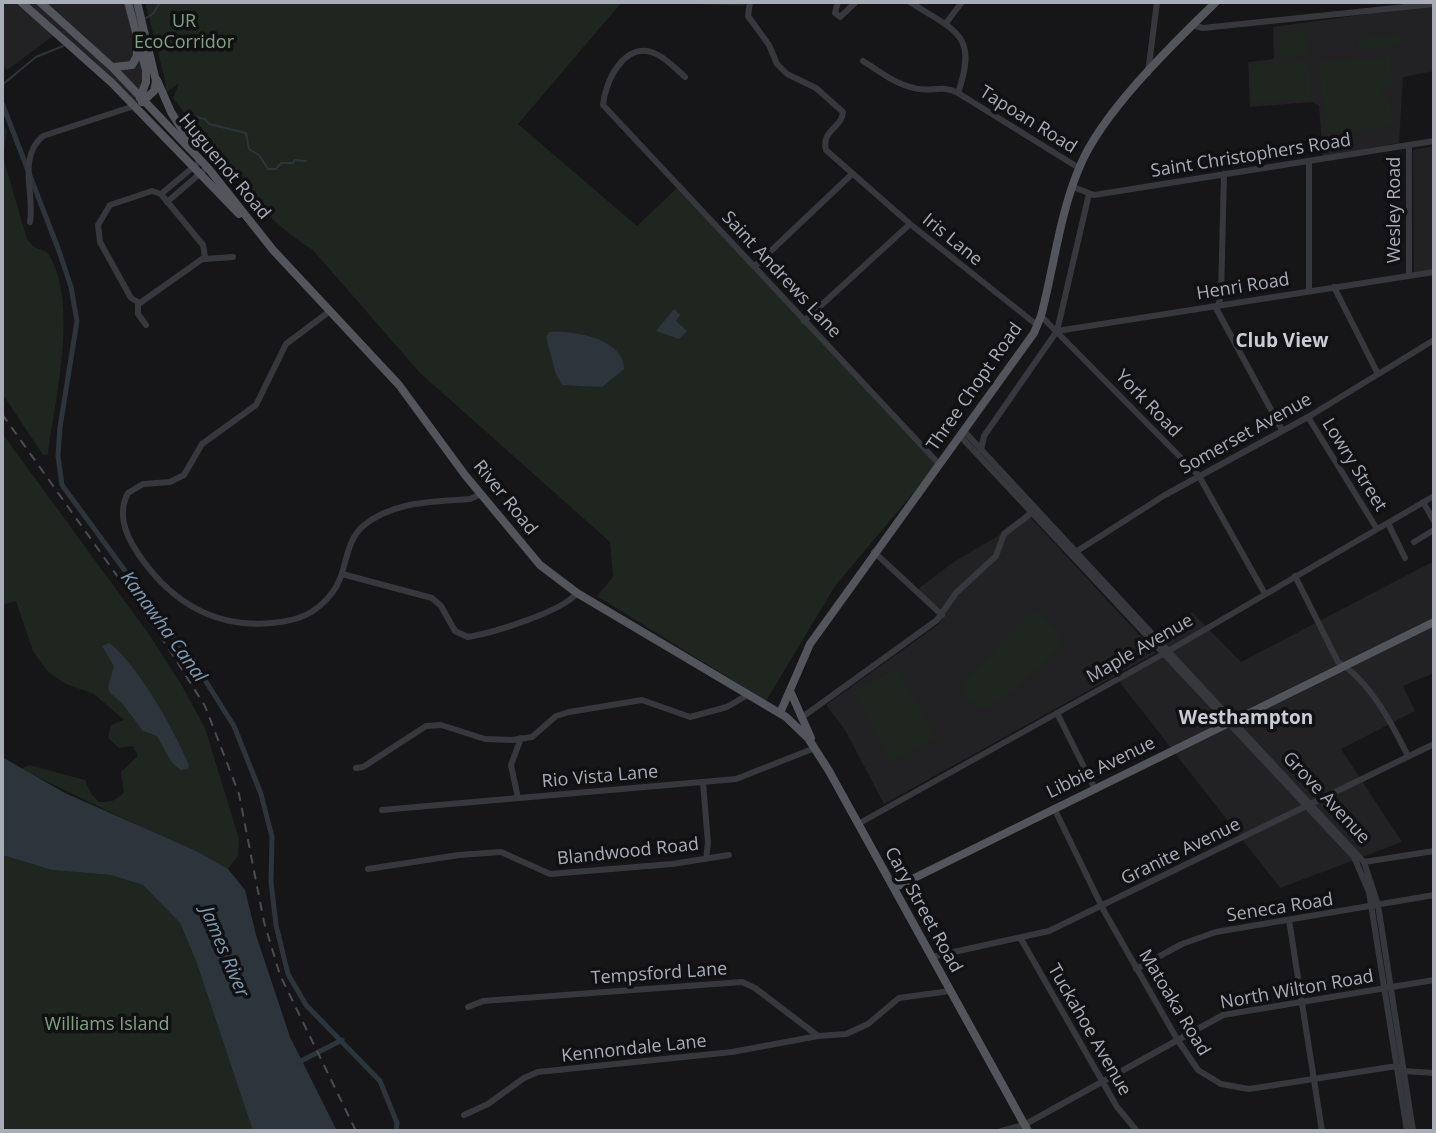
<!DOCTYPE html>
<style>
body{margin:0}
#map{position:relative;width:1436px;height:1133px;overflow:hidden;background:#161618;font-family:"Open Sans",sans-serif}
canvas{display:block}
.frame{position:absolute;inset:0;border:4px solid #a8adb8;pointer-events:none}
</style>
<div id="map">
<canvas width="1436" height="1133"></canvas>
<div class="frame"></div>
</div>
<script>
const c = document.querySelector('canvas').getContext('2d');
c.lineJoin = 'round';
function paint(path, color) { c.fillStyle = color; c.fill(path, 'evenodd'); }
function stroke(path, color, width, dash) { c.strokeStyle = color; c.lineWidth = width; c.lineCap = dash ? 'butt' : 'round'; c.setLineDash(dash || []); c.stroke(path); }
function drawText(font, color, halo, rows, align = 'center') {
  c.font = font + ' "Open Sans",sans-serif'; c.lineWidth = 7; c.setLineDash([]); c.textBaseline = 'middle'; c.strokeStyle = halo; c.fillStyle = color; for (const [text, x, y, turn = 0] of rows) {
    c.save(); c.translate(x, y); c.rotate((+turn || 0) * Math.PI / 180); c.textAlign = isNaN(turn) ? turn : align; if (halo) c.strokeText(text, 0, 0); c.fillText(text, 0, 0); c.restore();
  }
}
paint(new Path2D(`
 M 2,2 L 128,2 L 143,56 L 145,101 L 134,106 L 57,33 L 7,70 L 2,64 Z
 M 1434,5 L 1434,71 L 1403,77 L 1399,143 L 1323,156 L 1319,106 L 1313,102 L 1250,107 L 1248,62 L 1274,59 L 1273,27 Z
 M 1434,146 L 1434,270 L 1414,272 L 1413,150 Z
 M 1030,517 L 1156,653 L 884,804 L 845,730 L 826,705 L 939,624 L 945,614 L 918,589 L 952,563 Z
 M 1434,561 L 1434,673 L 1403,686 L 1415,711 L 1341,749 L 1402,842 L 1280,888 L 1118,680 L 1159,653 L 1147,641 L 1192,612 L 1241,662 Z`), '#222225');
paint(new Path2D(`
 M 145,2 L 622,2 L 518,124 L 637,226 L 677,188 L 937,465 L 835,586 L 766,701 L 597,596 L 613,577 L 610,542 L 419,372 L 313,250 C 258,218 212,148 173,98 L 179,83 L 166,93 L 165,80 Z
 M 650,2 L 747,2 L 744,6 Z
 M 1307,30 L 1309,56 L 1280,58 L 1278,32 Z
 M 1407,33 L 1395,47 L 1359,50 L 1357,39 Z
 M 1390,56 L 1393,88 L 1381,89 L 1390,104 L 1395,126 L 1333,133 L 1327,131 L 1318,62 Z
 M 1309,61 L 1312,99 L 1253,103 L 1251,65 Z
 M 2,122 L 7,131 L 3,157 L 27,239 L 34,247 L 47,252 C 80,300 55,399 48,454 L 43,455 L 2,393 Z
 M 2,433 L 148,633 L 181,684 L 205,728 L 239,839 L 238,856 L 228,869 L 21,769 L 29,765 L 85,780 L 91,794 L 99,802 C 110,802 117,801 124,792 L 121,772 L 138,756 L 133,746 L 119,748 L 108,738 L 111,725 L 124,720 L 94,694 L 66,684 L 48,672 L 33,651 L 16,601 L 2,605 Z
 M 1031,613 L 1041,614 L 1061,636 L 1063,643 C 1050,658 1001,704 983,710 L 976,708 L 962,693 L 963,683 Z
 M 897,668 L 936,738 L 891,762 L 853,692 Z
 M 2,855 L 52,870 L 111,875 L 143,885 L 180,923 L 196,961 L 253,1131 L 2,1131 Z`), '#1e261f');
paint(new Path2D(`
 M 674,309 L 680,315 L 676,321 L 687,331 L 679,339 L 656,331 Z
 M 549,332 C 572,330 624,338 624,369 L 602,387 L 562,385 L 556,374 L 546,337 Z
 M 109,643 C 137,663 176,733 189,765 L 188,769 L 181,770 L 172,763 L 157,736 L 143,731 L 122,703 L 110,693 L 108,688 L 114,666 L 102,646 Z
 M 2,757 L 65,793 L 196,851 L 228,869 L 245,890 L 256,935 L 290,1037 L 337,1131 L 253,1131 L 196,961 L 180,923 L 143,885 L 111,875 L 52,870 L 2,855 Z`), '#2c353c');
stroke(new Path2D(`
 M 146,18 L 153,14 L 160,2
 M 2,85 L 36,57 L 63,46
 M 191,116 L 205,119 L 209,124 L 246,133 L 249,149 L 259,155 L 268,169 L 276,169 L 281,163 L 293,163 L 295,160 L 306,161`), '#2c353c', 2);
stroke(new Path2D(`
 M 2,103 L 59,251 L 71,287 L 77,321 L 60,427 L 58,456 L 62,485 L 203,677 L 234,726 L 261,794 L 272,837 L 271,882 L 276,925 L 288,974 L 306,1005 L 380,1081 L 397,1123 L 396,1131
 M 297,1063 L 342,1040`), '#2c353c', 5);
stroke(new Path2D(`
 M 750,2 L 748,16 L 769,45 L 777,64 L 787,74 L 816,88 L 843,112 C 842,128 821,130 826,150 L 910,224 L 1037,325
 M 838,2 L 835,13 L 840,17 L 856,2
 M 910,2 C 954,31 979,33 958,93 L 1079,168
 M 946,23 L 962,2
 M 1192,25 L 1203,28 L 1434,4
 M 863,61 C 879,71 895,84 914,88 C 929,93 943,84 958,93
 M 1148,73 L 1157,2
 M 685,77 C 676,69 665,57 654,53 C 624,41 605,82 603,105 L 939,464
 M 1409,145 L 1409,276
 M 1309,161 L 1309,291
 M 1224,174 L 1221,295 L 1217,310 L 1282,430
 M 1073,187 L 1094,195 L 1434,141
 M 152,191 L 161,194 L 203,245 L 205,257 L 140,303 L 131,298 L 100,242 L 98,225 L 110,205 Z
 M 161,194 L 197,164
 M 167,202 L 203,171
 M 30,222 C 35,194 17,158 43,136 L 134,106
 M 204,259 L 233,257
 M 755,266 L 852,174
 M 1334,287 L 1378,374
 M 138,302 L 138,314 L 146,325
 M 330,311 L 286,344 L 256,405 L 202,444 L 184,475 L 170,482 L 143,484 L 128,493 C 115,517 129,542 144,562 C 176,605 218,628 272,623 C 297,621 316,614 332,593 C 348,573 343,544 363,526 C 393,501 433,502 470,499 L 481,494
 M 1041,316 L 1199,476 L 1265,594
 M 804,321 L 910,224
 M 1057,331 L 1434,272
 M 1308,417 L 1377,529
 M 964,431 L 1364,862 L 1378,905 L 1413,1131
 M 960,436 L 1354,857 L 1369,892 L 1407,1131
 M 981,450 L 984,436 L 1057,331 L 1089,194
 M 1423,502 L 1434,521
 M 1388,523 L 1405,558
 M 1414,542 L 1434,530
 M 874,552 L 942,615
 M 1074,553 L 1165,495 L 1308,417 L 1434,340
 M 342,574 L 432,598 L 441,606 L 455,631 L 468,637 C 492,633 562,612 577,593
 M 1295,576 L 1338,662 C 1370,681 1392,724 1408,756
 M 1057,713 L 1095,789
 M 801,718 L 937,620 L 956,593 L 996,556 L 1004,534 L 1034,511
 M 356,768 L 363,767 L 426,726 L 441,725 L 485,739 L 512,740 L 532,737 L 556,716 L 569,712 L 642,700 L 690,717 L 727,707 L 749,694
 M 703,782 L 708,843 L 706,859
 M 518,798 L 511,765 L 521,738
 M 1054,808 L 1104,911 L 1177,1039 L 1198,1070 L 1221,1084 L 1249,1089 L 1397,1066 L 1404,1071 L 1434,1073
 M 382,810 L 736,779 L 815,748
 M 858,824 L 1163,654 L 1434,496
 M 1364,862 L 1434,851
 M 368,869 L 459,855 L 501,852 L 550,874 L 672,864 L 729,855
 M 1289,920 L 1322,1131
 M 1021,939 L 1117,1107 L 1137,1131
 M 931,957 L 1049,931 L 1434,744
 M 1136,969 L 1182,944 L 1216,932 L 1434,895
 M 468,1007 L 483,1001 L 742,982 L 755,988 L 818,1036 L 846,1034 L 868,1024 L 899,998 L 950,991
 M 464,1115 L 488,1104 L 524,1078 L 538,1072 L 732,1052 L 818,1036
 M 1001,1131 L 1024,1125 L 1223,1015 L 1434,980`), '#37383d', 6);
stroke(new Path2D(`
 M 21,2 L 112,83 L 239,214
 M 40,2 L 112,67 L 208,168 L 273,250 L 399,385 L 465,475 L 540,565 L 577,593 L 786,717 L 808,738 L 829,771 L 1028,1131
 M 128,2 L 146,70 L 146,82 L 140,98
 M 137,2 L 156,81 L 154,91 L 142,102
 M 114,67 L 132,65 L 137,56 L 137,46
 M 157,80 L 171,112 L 192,145
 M 791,693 L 811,738
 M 780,713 L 810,644 L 1034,333 L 1041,316 C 1054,267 1060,212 1080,166 C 1103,111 1173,44 1216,2
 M 894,888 L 1434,622`), '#53555c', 8);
stroke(new Path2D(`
 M 2,414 L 167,646 L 205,706 L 239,794 L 264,922 L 280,975 L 356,1131`), '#4a4c52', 2, [9, 7]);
drawText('18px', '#7fa381', '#111113', [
 ["UR",184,22],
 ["EcoCorridor",184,43],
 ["Williams Island",107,1025]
]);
drawText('18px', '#a8adb8', '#111113', [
 ["Tapoan Road",1028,120,32],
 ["Saint Christophers Road",1251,156,-9],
 ["Huguenot Road",224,167,50],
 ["Wesley Road",1395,210,-90],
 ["Iris Lane",952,240,39],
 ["Saint Andrews Lane",781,275,47],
 ["Henri Road",1243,287,-9],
 ["Three Chopt Road",975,387,-55],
 ["York Road",1148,404,46],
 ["Somerset Avenue",1246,434,-29],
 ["Lowry Street",1354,465,58],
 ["River Road",505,498,51],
 ["Maple Avenue",1140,649,-30],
 ["Libbie Avenue",1101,768,-26],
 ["Rio Vista Lane",600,777,-5],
 ["Grove Avenue",1326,798,47],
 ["Blandwood Road",628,852,-6],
 ["Granite Avenue",1181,852,-26],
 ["Seneca Road",1280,908,-9],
 ["Cary Street Road",923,910,61],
 ["Tempsford Lane",659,974,-4],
 ["North Wilton Road",1297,990,-10],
 ["Matoaka Road",1174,1003,59],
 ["Tuckahoe Avenue",1089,1030,60],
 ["Kennondale Lane",634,1049,-6]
]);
drawText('bold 19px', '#c9ccd4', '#111113', [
 ["Club View",1282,342],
 ["Westhampton",1246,719]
]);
drawText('italic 19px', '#7f9bb3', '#111113', [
 ["Kanawha Canal",163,627,54],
 ["James River",224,952,67]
]);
</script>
